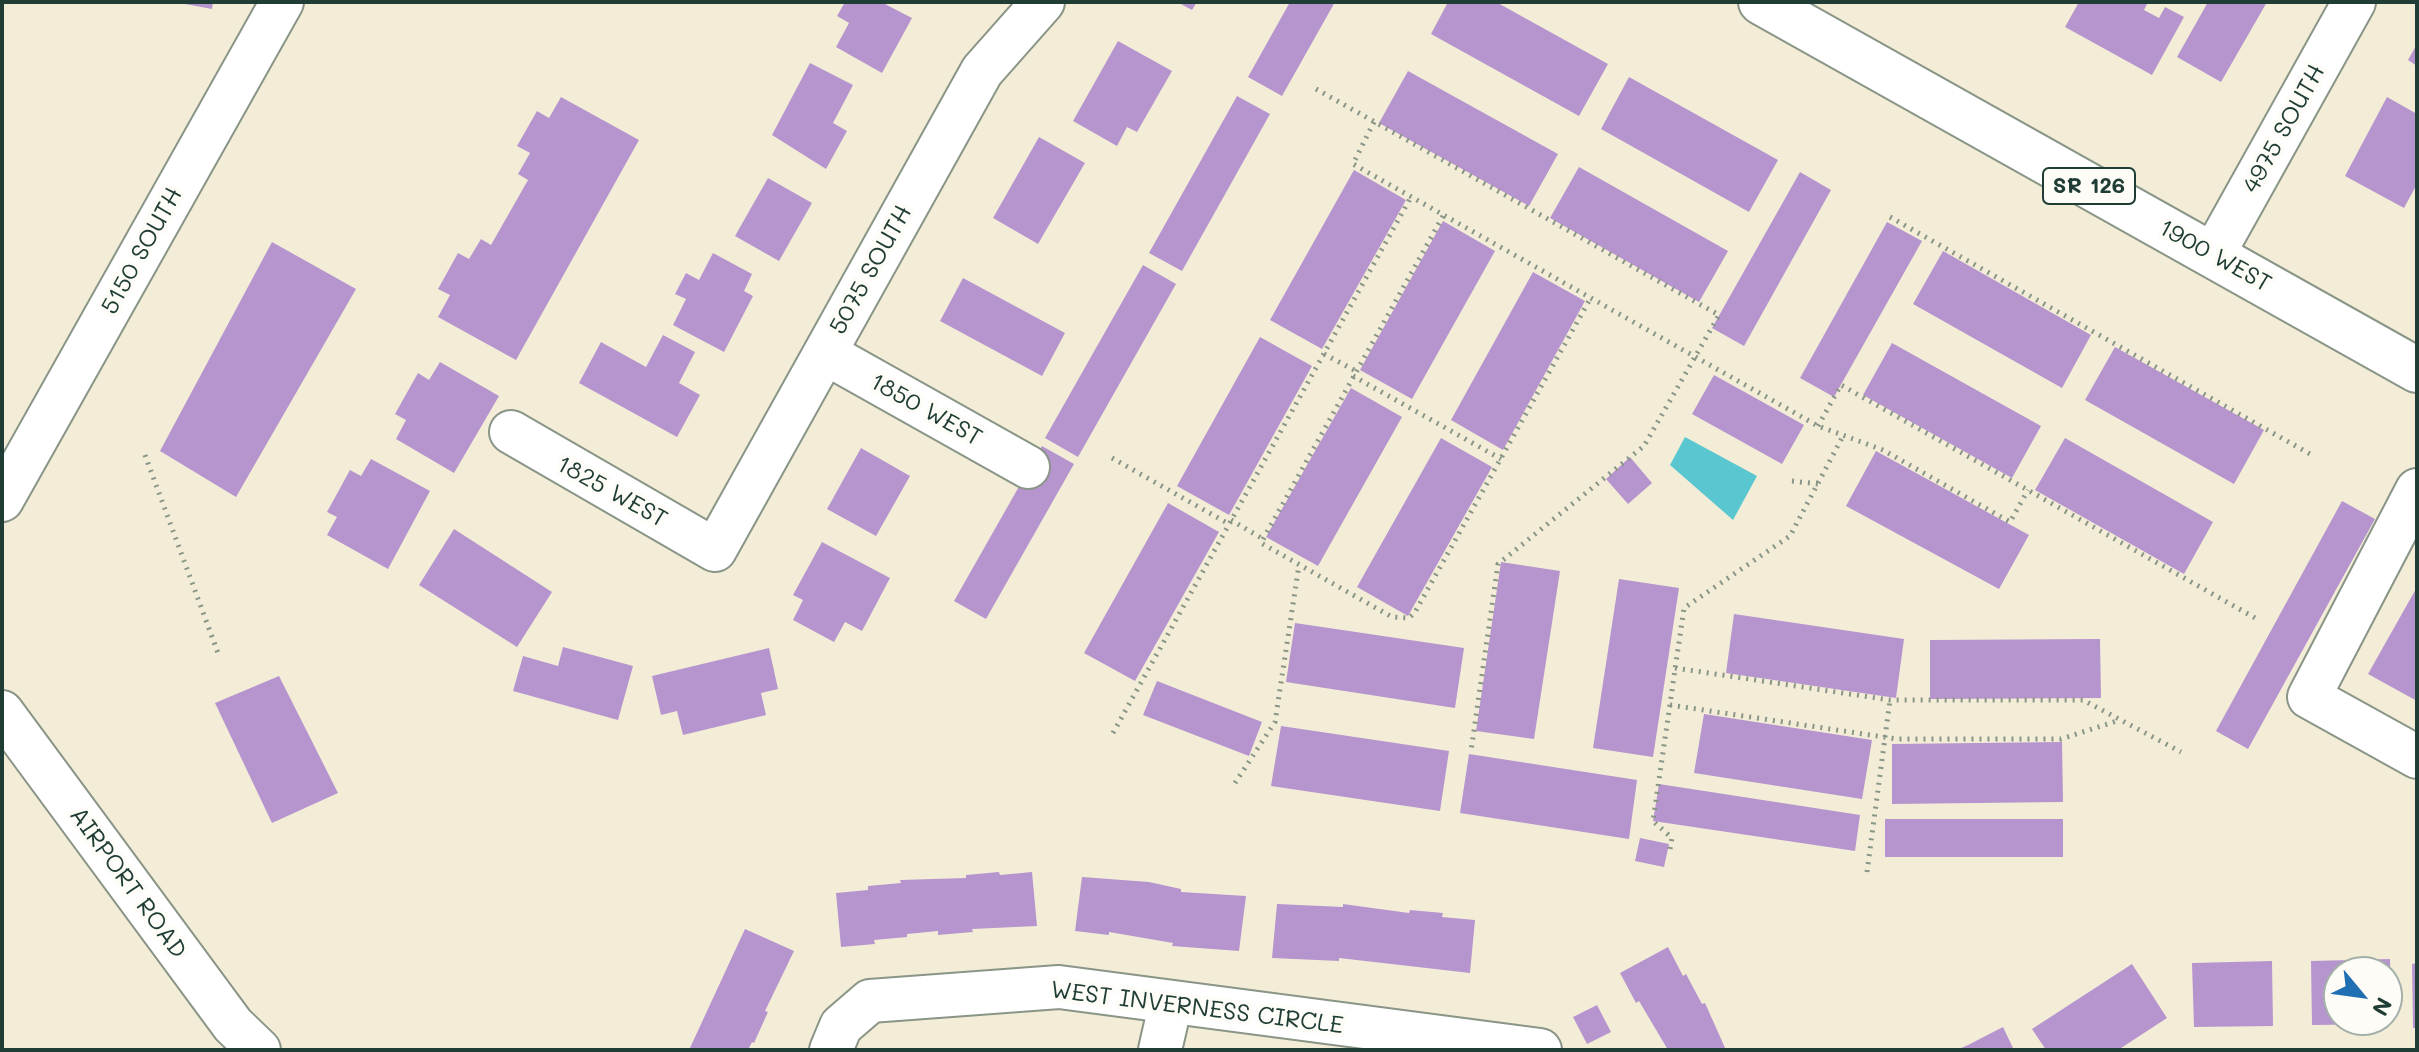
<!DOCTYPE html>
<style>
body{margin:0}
#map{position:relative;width:2419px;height:1052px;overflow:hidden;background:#f3edd8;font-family:Mali,sans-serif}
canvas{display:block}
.frame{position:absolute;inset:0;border:4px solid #1f3d34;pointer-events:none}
.north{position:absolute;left:2323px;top:956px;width:80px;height:80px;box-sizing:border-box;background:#fdfcf7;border:2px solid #a4b0a9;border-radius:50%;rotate:119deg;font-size:22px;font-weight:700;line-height:32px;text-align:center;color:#1f3d34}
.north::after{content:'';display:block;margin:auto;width:28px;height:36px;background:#1f6fb2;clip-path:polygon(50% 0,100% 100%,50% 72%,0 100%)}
</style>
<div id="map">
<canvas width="2419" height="1052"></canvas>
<div class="frame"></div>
<div class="north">N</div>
</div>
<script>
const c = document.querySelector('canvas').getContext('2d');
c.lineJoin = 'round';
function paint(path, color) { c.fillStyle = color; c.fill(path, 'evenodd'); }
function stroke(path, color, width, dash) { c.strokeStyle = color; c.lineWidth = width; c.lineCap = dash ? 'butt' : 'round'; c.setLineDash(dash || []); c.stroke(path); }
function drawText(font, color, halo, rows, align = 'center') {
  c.font = font + ' Mali,sans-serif'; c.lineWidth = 8; c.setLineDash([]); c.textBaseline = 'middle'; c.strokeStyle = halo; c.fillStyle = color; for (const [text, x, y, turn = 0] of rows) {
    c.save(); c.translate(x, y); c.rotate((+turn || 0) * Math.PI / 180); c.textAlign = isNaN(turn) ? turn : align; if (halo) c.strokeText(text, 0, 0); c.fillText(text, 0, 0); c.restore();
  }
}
paint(new Path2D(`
 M 1685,437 L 1757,476 L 1733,520 L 1670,465 Z`), '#59c6d0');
paint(new Path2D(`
 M 174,2 L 213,2 L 212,9 Z
 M 845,2 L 881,2 L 912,18 L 882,73 L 836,47 L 849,23 L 837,16 Z
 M 1177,2 L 1197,2 L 1192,10 Z
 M 1290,2 L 1335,2 L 1282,96 L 1248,77 Z
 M 1448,2 L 1496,2 L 1608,64 L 1579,116 L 1431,34 Z
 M 2079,2 L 2148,2 L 2144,10 L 2159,18 L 2165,7 L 2184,17 L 2152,75 L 2065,27 Z
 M 2208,2 L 2267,2 L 2221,82 L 2177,57 Z
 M 1118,41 L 1172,71 L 1137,132 L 1127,127 L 1117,146 L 1073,121 Z
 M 2417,44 L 2417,66 L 2408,60 Z
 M 810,63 L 853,85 L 833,123 L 847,131 L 826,169 L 772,135 Z
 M 1408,71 L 1558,154 L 1529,206 L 1379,123 Z
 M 1629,77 L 1778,160 L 1749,212 L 1601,129 Z
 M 1237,96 L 1270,114 L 1182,271 L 1149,253 Z
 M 561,97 L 639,140 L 516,360 L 438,317 L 450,295 L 438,289 L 458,253 L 469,259 L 481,239 L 491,245 L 528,180 L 518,174 L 530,153 L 517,146 L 537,111 L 549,118 Z
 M 2387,97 L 2417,114 L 2417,184 L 2404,208 L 2345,176 Z
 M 1039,137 L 1085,163 L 1038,244 L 993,218 Z
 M 1579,167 L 1728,251 L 1699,302 L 1550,218 Z
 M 1354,170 L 1406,200 L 1322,349 L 1270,320 Z
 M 1800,172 L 1831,190 L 1744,346 L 1712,328 Z
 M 768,178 L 812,203 L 779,261 L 735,236 Z
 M 1443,221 L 1495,251 L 1412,399 L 1360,370 Z
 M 1887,222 L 1922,241 L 1834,397 L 1800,378 Z
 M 272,242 L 356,289 L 236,497 L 160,451 Z
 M 1943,251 L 2091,335 L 2062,388 L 1913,304 Z
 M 713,253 L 752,274 L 744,291 L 753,296 L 724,352 L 673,325 L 686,299 L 675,294 L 686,273 L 699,280 Z
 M 1143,265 L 1176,284 L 1078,457 L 1045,438 Z
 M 1533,272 L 1585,301 L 1503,450 L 1451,420 Z
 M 963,278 L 1065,333 L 1042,376 L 940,321 Z
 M 663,335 L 695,352 L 679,383 L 700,395 L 677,437 L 579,383 L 601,342 L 646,367 Z
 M 1260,337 L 1312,366 L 1229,515 L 1177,486 Z
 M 1892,343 L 2041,426 L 2012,478 L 1863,395 Z
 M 2115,347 L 2264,430 L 2234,484 L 2085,400 Z
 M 440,362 L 499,396 L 454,473 L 396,439 L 406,420 L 395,414 L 418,373 L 429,380 Z
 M 1714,375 L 1804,425 L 1782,464 L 1692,414 Z
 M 1351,388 L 1402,417 L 1318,566 L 1266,537 Z
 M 1441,438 L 1492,467 L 1408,616 L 1357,587 Z
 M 2065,438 L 2213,522 L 2184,574 L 2035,490 Z
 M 1042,446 L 1074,464 L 986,619 L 954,601 Z
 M 861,448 L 910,476 L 876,536 L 827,509 Z
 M 1876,451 L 2029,535 L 1999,589 L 1846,506 Z
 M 1630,457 L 1652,483 L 1628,504 L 1606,479 Z
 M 371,459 L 430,491 L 388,569 L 327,535 L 337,517 L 327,512 L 350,470 L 361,476 Z
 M 2342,501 L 2375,519 L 2248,749 L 2216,731 Z
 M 1168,503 L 1219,532 L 1135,681 L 1084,653 Z
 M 454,529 L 552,592 L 517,647 L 419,585 Z
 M 822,542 L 890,578 L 862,631 L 845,622 L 834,642 L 793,620 L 803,600 L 793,595 Z
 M 1501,562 L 1560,571 L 1534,739 L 1476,731 Z
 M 1619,579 L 1679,588 L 1653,757 L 1593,748 Z
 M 2417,587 L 2417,701 L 2368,674 Z
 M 1734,614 L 1904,639 L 1896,698 L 1726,673 Z
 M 1295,623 L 1464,648 L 1455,708 L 1286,682 Z
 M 2100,639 L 2101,698 L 1930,699 L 1930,640 Z
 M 563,647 L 633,666 L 618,720 L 513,691 L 523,656 L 558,666 Z
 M 769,648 L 778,689 L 761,693 L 766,715 L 683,735 L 677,711 L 661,715 L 652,676 Z
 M 279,676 L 338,793 L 272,823 L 215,703 Z
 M 1157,681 L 1262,722 L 1249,756 L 1143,715 Z
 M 1704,714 L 1872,740 L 1862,799 L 1694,773 Z
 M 1281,726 L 1449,751 L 1440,811 L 1271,786 Z
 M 2062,742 L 2063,802 L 1892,804 L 1892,744 Z
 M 1469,754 L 1637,780 L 1629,839 L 1460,813 Z
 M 1659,784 L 1860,815 L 1855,851 L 1653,821 Z
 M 1885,819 L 2063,819 L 2063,857 L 1885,857 Z
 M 1640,838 L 1669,844 L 1664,867 L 1635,861 Z
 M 999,872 L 1000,875 L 1032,872 L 1037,926 L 972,929 L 973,932 L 938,935 L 938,931 L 907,934 L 907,937 L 874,940 L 875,944 L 841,947 L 836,893 L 868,890 L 868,886 L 901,883 L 900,880 L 966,878 L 966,875 Z
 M 1082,877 L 1149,882 L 1181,889 L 1181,892 L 1246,896 L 1239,951 L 1172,946 L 1173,943 L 1109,932 L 1109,935 L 1075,931 Z
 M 1277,904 L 1343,907 L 1343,904 L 1409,913 L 1410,910 L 1443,913 L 1442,917 L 1475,920 L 1470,973 L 1339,958 L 1339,961 L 1272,958 Z
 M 745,929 L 794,951 L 765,1011 L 768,1012 L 754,1043 L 752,1042 L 748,1050 L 689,1050 Z
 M 1668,947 L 1683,976 L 1686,974 L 1702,1004 L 1705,1003 L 1726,1050 L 1668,1050 L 1639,1001 L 1636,1003 L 1620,973 Z
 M 2390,959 L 2391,1024 L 2312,1025 L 2311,961 ZM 2339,972 L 2387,972 L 2387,1020 L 2339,1020 Z
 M 2272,961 L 2273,1026 L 2194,1027 L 2192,963 Z
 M 2417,963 L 2417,1028 L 2413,1028 L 2412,964 Z
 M 2132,964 L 2167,1018 L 2118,1050 L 2046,1050 L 2032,1029 Z
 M 1597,1005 L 1611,1032 L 1587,1044 L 1573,1017 Z
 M 2003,1027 L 2014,1050 L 1957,1050 L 1968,1045 Z`), '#b695ce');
const minor = new Path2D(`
 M 2213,255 L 2354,2
 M 825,353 L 1028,467
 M 511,432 L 715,550 L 982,71 L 1043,2
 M 2417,490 L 2309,697 L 2417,757
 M 2,500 L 282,2
 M 2,712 L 233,1025 L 259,1050
 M 831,1050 L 841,1026 L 870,1001 L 1059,987 L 1540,1050
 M 1160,1050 L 1171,1002`);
const major = new Path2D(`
 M 1761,2 L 2417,370`);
stroke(minor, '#899586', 46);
stroke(major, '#899586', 48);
stroke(new Path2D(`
 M 1316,89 L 1719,315 L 1644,446 L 1498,564 L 1471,751
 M 1374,122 L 1353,164 L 1818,426 L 1883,450 L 2010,522 L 2028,490
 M 1443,216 L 1261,543 L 1392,617 L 1409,618 L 1415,612 L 1590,299
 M 1890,217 L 2310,454
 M 1324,354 L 1356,371
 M 1353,376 L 1501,459
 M 1818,426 L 1841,385 L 2257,619
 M 145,455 L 218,653
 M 1112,458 L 1229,524
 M 1792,481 L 1818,484
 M 1231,520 L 1263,539
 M 1675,668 L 1890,700 L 2083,700 L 2181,752
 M 1670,705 L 1897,739 L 2061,739 L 2120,720
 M 1113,733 L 1411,197
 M 1235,783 L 1275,722 L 1299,565
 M 1670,849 L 1672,838 L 1653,821 L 1684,608 L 1790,536 L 1843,436
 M 1867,872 L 1890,700`), '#899586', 5, [2, 6]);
stroke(minor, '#fff', 42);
stroke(major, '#fff', 44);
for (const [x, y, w] of [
 [2089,186,92]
]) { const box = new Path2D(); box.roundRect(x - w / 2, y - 18, w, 36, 6); c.fillStyle = '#fdfcf7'; c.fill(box); stroke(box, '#1f3d34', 2); }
drawText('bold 22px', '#1f3d34', null, [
 ["SR 126",2089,186]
]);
drawText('24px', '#1f3d34', '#fdfcf7', [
 ["4975 SOUTH",2284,129,-61],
 ["5150 SOUTH",142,251,-61],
 ["1900 WEST",2215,256,29],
 ["5075 SOUTH",871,270,-61],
 ["1850 WEST",926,410,29],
 ["1825 WEST",612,492,29],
 ["AIRPORT ROAD",128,883,54],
 ["WEST INVERNESS CIRCLE",1197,1008,7]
]);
</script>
